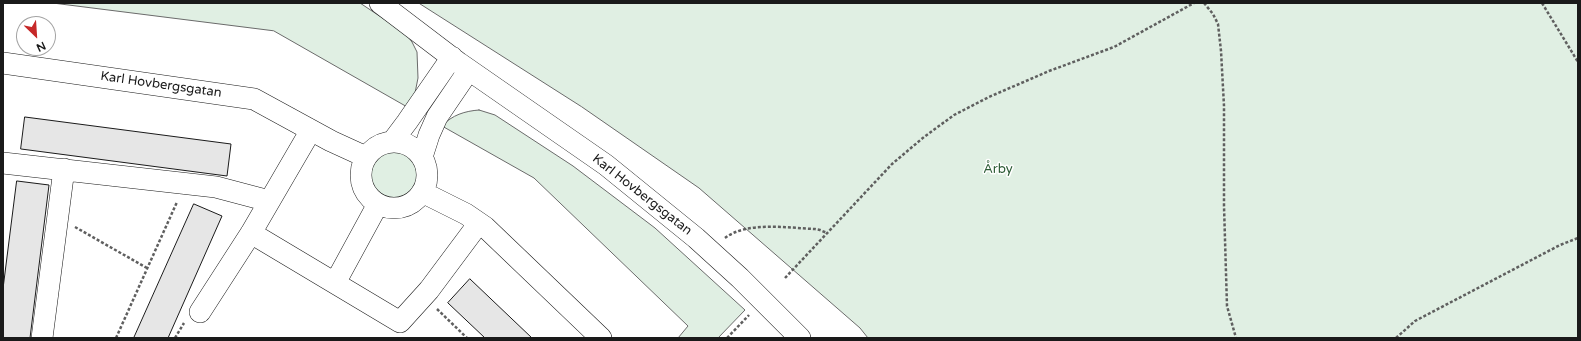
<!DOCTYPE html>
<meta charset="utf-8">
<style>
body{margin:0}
#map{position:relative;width:1581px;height:341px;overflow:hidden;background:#fff;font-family:"Varela Round",sans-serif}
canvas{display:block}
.frame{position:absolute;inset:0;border:4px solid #1a1a1a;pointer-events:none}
.north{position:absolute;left:16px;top:16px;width:40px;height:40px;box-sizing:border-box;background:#fff;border:1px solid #a3a3a3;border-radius:50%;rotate:155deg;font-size:11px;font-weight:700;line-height:16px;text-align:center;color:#1a1a1a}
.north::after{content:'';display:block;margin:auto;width:14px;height:18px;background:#c62828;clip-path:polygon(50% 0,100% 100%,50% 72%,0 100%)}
</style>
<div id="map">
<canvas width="1581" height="341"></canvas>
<div class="frame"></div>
<div class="north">N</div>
</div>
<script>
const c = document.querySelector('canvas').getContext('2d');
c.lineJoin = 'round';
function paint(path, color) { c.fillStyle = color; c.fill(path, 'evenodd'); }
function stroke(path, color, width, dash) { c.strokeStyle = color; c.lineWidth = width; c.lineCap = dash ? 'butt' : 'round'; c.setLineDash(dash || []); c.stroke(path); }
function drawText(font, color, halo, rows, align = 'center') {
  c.font = font + ' "Varela Round",sans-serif'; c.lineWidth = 3; c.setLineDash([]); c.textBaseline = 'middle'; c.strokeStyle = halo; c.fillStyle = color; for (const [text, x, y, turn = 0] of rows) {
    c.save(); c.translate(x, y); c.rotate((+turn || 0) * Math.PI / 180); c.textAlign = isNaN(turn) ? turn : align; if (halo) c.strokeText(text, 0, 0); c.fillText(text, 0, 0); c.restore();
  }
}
const green = new Path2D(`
 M 53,3 L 360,3 L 405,33 L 412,42 L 417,52 L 418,78 L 415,93 L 409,108 L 274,31 Z
 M 419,3 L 1578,3 L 1578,338 L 868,338 L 860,328 L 699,188 L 582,107 Z
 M 479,110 L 495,115 L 573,166 L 655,228 L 745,310 L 718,338 L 678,338 L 688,326 L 534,178 L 442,126 C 452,115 465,111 479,110 Z
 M370 175a25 25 0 1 1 50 0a25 25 0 1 1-50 0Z`);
paint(green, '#e0efe3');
stroke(green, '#6a6a6a', 1);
const building = new Path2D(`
 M 25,117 L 231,144 L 227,176 L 21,149 Z
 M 17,181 L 49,185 L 30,338 L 3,338 L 3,289 Z
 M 194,204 L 222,216 L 168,338 L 134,338 Z
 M 470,279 L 532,338 L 485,338 L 448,303 Z`);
paint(building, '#e6e6e6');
stroke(building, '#1a1a1a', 1);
const minor = new Path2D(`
 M 380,3 L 459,63 L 606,165 L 696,238 L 740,278 L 800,338
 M 3,63 L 254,99 L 331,141 L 366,157
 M 392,142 L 407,122 L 452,57
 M361 175a33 33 0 1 1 66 0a33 33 0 1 1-66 0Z
 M 422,157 L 429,135 L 437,117 L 469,70
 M 3,163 L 216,187 L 269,201
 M 422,192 L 466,214 L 485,227 L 601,338
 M 251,233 L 400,322 L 429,290 L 479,223
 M 335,283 L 378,204
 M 200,312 L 251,233 L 311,130
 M 42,338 L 64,169`);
stroke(minor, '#1a1a1a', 22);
stroke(new Path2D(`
 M 1204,3 L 1213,14 L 1218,24 L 1221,51 L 1224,106 L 1224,206 L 1227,306 L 1236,338
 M 1542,3 L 1578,62
 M 75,227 L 147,268
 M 725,238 C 747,221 788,228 815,229 L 820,230 L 827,233
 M 785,278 L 892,164 L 924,137 L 954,115 L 989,97 L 1049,71 L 1114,47 L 1194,3
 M 437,309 L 467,338
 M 116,338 L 177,202
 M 175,338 L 184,323
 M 727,338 L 749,315
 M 1396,338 L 1415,321 L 1560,245 L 1578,238`), '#5f5f5f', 2.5, [3, 2]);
stroke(minor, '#fff', 21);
drawText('13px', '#1a1a1a', '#fff', [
 ["Karl Hovbergsgatan",161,85,8],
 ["Karl Hovbergsgatan",642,195,38]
]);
drawText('13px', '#2b5a34', '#fff', [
 ["Årby",998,170]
]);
</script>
